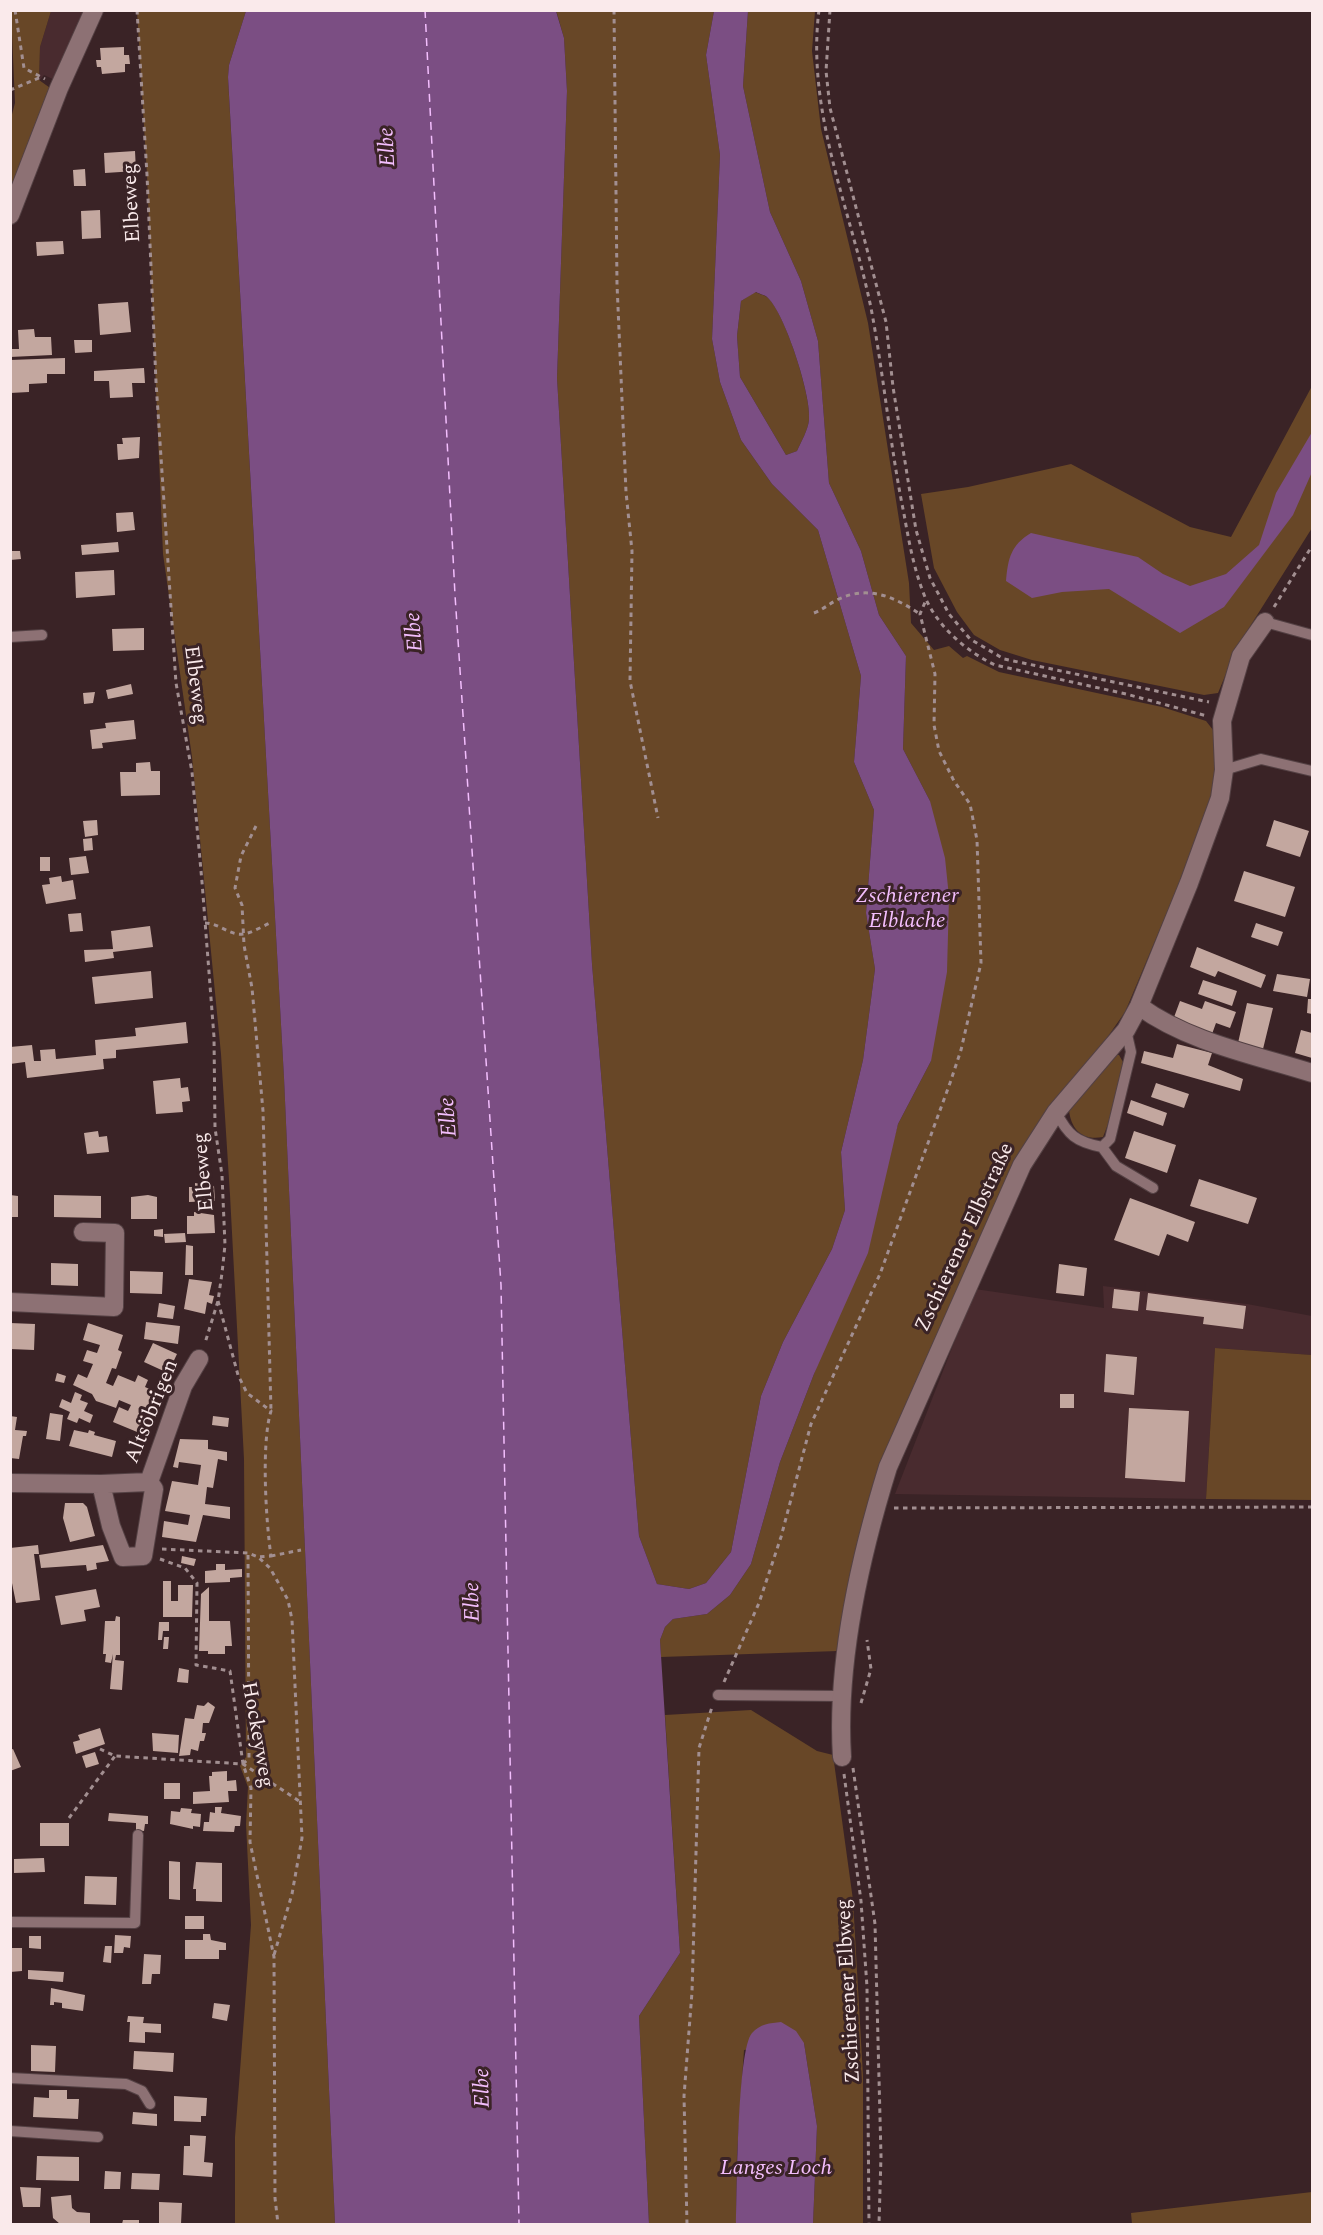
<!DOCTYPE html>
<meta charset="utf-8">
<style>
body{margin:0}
#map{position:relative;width:1323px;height:2235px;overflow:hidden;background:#3a2326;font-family:Spectral,serif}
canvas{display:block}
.frame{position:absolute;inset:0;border:12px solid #faeaeb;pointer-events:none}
</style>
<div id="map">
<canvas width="1323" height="2235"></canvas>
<div class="frame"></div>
</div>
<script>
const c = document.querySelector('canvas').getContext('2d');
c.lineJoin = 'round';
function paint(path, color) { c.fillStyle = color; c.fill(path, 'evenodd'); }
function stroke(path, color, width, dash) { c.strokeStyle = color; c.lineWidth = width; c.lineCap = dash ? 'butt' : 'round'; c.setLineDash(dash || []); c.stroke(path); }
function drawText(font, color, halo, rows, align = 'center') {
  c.font = font + ' Spectral,serif'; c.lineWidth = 6; c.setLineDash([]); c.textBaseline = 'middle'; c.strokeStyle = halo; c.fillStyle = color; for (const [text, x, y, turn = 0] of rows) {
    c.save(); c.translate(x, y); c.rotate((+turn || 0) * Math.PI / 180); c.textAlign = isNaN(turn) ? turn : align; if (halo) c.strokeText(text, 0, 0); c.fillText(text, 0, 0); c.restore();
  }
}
paint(new Path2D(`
 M 51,11 L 87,11 L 57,81 L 44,75 L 39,81 L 40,47 Z
 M 1103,1286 L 1247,1304 L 1312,1316 L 1312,1355 L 1215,1348 L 1206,1499 L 895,1494 L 975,1289 L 1104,1308 Z`), '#492b2f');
paint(new Path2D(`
 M 556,10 L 714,11 L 706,55 L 720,155 L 712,339 L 720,382 L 741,440 L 772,484 L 818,530 L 861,676 L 854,762 L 874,810 L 866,913 L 875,969 L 863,1060 L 841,1152 L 845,1210 L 832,1249 L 783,1342 L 761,1396 L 731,1552 L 706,1583 L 689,1589 L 657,1584 L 639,1536 L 592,964 L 557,378 L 567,91 L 564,38 Z
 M 11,11 L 51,11 L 40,47 L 39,80 L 53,90 L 11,196 L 10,122 L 15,103 Z
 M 137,11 L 246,11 L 229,65 L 228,78 L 284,1078 L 335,2224 L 235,2224 L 235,2137 L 251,1925 L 246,1824 L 248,1787 L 240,1766 L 246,1757 L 244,1459 L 230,1195 L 221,1054 L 192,757 L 163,554 L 147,175 Z
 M 748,11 L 815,11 L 812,51 L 821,129 L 868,323 L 909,583 L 911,623 L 934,650 L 949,646 L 963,658 L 967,656 L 999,672 L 1162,707 L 1206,721 L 1217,735 L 1217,778 L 1193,851 L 1125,1012 L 1083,1072 L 1030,1137 L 883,1465 L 838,1651 L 661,1657 L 660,1640 L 665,1627 L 673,1619 L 707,1614 L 730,1595 L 751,1564 L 780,1462 L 814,1374 L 887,1163 L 898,1124 L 931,1061 L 930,801 L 903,749 L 906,656 L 879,615 L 861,551 L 829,483 L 818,341 L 801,281 L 770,212 L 743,86 Z
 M 755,292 C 759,294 765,295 768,298 C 785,313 812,398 809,420 C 808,430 801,442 797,451 L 786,455 L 740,377 L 737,336 L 741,301 Z
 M 1312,386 L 1312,528 L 1237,647 L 1218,693 L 1204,695 L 1032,660 L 1000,650 L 974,635 L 957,612 L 934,568 L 921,494 L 968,487 L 1071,464 L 1190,527 L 1231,537 Z
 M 1113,1055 L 1119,1055 L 1123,1062 L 1110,1119 L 1103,1137 C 1083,1141 1071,1130 1069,1110 Z
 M 1215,1348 L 1312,1355 L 1312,1500 L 1206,1499 Z
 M 751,1710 L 817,1751 L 833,1755 L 853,1900 L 863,2076 L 863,2224 L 813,2224 L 817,2126 L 804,2043 L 744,2050 L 737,2154 L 736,2224 L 649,2224 L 639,2016 L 680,1953 L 665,1715 Z
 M 1312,2192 L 1312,2224 L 1132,2224 L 1131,2213 Z`), '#684727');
paint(new Path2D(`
 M 246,11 L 556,11 L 564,38 L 567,91 L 557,378 L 592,964 L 639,1536 L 657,1584 L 689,1589 L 706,1583 L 731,1552 L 761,1396 L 783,1342 L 832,1249 L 845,1210 L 841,1152 L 863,1060 L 875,969 L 866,913 L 874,810 L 854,762 L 861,676 L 818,530 L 772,484 L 741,440 L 720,382 L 712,339 L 720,155 L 706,55 L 714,11 L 748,11 L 743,86 L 770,212 L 801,281 L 818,341 L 829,483 L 861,551 L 879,615 L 906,656 L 903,749 L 930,801 L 945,858 L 949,897 L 947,972 L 931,1061 L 898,1124 L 868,1253 L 814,1374 L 780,1462 L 751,1564 L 730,1595 L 707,1614 L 673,1619 L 665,1627 L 660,1640 L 680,1953 L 639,2016 L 649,2224 L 335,2224 L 284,1078 L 228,77 L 229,65 ZM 756,292 C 759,294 766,295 768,298 C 785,314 812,397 809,420 C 808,430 801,442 797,451 L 786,455 L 740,377 L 737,336 L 741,301 Z
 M 1312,432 L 1312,472 L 1293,515 L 1224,607 L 1180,633 L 1109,589 L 1062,592 L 1032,598 L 1006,581 C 1008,558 1011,545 1031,533 L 1138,557 L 1163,574 L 1190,586 L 1226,574 L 1259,545 L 1276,493 Z
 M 781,2022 L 796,2031 L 804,2043 L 817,2126 L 813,2224 L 736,2224 C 737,2194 737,2050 752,2033 C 760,2024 770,2023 781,2022 Z`), '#7b4e83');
stroke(new Path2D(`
 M 425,10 L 455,595 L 501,1285 L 519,2224`), '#f3befd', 1.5, [8, 6]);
paint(new Path2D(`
 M 124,47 L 124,55 L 129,55 L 130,64 L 125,64 L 125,72 L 102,74 L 101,67 L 97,67 L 96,60 L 101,60 L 100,48 Z
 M 135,151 L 136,171 L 105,173 L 104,153 Z
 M 85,169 L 86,186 L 74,186 L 73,170 Z
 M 100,210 L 101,238 L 82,239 L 81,211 Z
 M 63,241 L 64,254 L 37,256 L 36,242 Z
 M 128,302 L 131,332 L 100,335 L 98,304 Z
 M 34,329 L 35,337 L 51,337 L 52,355 L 10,357 L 10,349 L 19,349 L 18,330 Z
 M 74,340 L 92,340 L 92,352 L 75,353 Z
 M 65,358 L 65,374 L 47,374 L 47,383 L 29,384 L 29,392 L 10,393 L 10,360 Z
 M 144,368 L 145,383 L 132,383 L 133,397 L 110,398 L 109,381 L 94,381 L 94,371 Z
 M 140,437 L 139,458 L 118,460 L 117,444 L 123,444 L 122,438 Z
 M 133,512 L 135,530 L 117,532 L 116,513 Z
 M 118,542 L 119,552 L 82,555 L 81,545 Z
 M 10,551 L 20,551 L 21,559 L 10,560 Z
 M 114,570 L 115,595 L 76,598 L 75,572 Z
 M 144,628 L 144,650 L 113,651 L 112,629 Z
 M 131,684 L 133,694 L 108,699 L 106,690 Z
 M 95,692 L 93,703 L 84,704 L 83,693 Z
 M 134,720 L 136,739 L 102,743 L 103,748 L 92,749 L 90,730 L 106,728 L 105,723 Z
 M 150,762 L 151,771 L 160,771 L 160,795 L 121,796 L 120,772 L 136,772 L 136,763 Z
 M 97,820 L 98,835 L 85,837 L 83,821 Z
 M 1274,820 L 1309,831 L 1300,857 L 1266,846 Z
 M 92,838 L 93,850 L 84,851 L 83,839 Z
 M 86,856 L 89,873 L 71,875 L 69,858 Z
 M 40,857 L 50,857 L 50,871 L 40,871 Z
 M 1244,871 L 1295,887 L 1285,917 L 1234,901 Z
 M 61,876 L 62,882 L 73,880 L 76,899 L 46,904 L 42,885 L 50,884 L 49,878 Z
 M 81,913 L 83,931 L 70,932 L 68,914 Z
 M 1256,923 L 1283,932 L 1278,946 L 1251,937 Z
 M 150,926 L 153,947 L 113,952 L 114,958 L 85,962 L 84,950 L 113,949 L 111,931 Z
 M 1197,947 L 1266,975 L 1261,988 L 1218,971 L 1215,977 L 1190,967 Z
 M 151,971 L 153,998 L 95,1004 L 92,977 Z
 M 1277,974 L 1310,979 L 1307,997 L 1273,991 Z
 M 1203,980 L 1237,991 L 1232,1006 L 1198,994 Z
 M 1308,999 L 1312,999 L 1312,1014 L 1307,1013 Z
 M 1180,1001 L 1202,1009 L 1205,1001 L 1236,1012 L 1230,1028 L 1216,1023 L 1212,1034 L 1173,1020 Z
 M 1247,1003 L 1273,1008 L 1263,1049 L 1238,1043 Z
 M 186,1022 L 188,1043 L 116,1050 L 116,1058 L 103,1059 L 104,1069 L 27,1078 L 25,1062 L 10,1064 L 10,1047 L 32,1045 L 34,1061 L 41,1061 L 40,1050 L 55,1049 L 56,1059 L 96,1055 L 95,1040 L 136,1036 L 135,1028 Z
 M 1301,1030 L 1312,1033 L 1312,1058 L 1295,1053 Z
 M 1177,1044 L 1212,1053 L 1208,1065 L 1243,1079 L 1240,1091 L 1141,1063 L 1144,1051 L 1173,1058 Z
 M 180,1078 L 181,1088 L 188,1087 L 190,1101 L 182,1102 L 183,1112 L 156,1114 L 153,1081 Z
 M 1156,1083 L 1189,1094 L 1184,1108 L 1151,1097 Z
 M 1131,1100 L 1167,1113 L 1163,1126 L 1127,1113 Z
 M 98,1131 L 99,1137 L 107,1136 L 109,1152 L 87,1154 L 84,1133 Z
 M 1134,1131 L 1176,1145 L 1167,1173 L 1125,1158 Z
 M 1199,1179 L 1257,1198 L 1248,1224 L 1190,1206 Z
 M 195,1183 L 214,1186 L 215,1201 L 189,1202 L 189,1187 L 195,1187 Z
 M 10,1195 L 18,1196 L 18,1217 L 10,1217 Z
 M 54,1195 L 101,1196 L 101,1218 L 54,1217 Z
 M 148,1195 L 157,1197 L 157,1219 L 131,1219 L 131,1197 Z
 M 1130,1198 L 1195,1222 L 1188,1242 L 1167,1234 L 1159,1256 L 1114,1240 Z
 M 194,1212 L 214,1215 L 215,1233 L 187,1234 L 187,1216 L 194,1216 Z
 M 163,1229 L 163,1237 L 154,1236 L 154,1230 Z
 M 185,1233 L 186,1242 L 165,1243 L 164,1234 Z
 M 186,1245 L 193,1246 L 193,1275 L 185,1275 Z
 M 51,1263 L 78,1264 L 78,1286 L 51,1285 Z
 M 1059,1264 L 1087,1268 L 1084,1296 L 1056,1293 Z
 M 130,1271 L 163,1272 L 162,1294 L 130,1293 Z
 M 189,1279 L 212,1282 L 209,1295 L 214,1296 L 212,1304 L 207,1302 L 205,1314 L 184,1309 Z
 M 1114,1289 L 1140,1292 L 1138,1311 L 1112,1308 Z
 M 1148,1293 L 1246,1306 L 1243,1329 L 1203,1324 L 1204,1317 L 1146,1310 Z
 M 159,1303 L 175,1306 L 173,1319 L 157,1317 Z
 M 146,1322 L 180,1326 L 178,1344 L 144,1339 Z
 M 10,1323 L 35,1324 L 34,1350 L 10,1349 Z
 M 88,1323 L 123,1335 L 118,1350 L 122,1352 L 116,1369 L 112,1368 L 106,1383 L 113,1386 L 118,1375 L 135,1382 L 138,1375 L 148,1380 L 145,1387 L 156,1392 L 147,1412 L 151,1414 L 142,1434 L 113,1422 L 119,1407 L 128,1411 L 131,1405 L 119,1400 L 116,1408 L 102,1403 L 96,1401 L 92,1394 L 73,1385 L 78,1374 L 87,1378 L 93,1364 L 83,1361 L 87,1350 L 97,1353 L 100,1345 L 83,1340 Z
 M 153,1343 L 177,1354 L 168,1373 L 144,1362 Z
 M 1106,1354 L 1137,1357 L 1134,1395 L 1104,1392 Z
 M 57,1373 L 66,1376 L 64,1383 L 55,1381 Z
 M 75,1392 L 82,1395 L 80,1400 L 88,1403 L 84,1411 L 93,1415 L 90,1423 L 79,1418 L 77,1423 L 67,1419 L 70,1412 L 59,1407 L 62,1399 L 71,1403 Z
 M 1060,1394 L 1074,1394 L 1074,1408 L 1060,1408 Z
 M 1129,1408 L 1189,1411 L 1185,1482 L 1125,1478 Z
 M 50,1413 L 63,1415 L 60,1441 L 46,1439 Z
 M 10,1416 L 17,1417 L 15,1430 L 27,1431 L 26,1436 L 23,1436 L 19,1459 L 10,1458 Z
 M 213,1416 L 229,1418 L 228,1427 L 212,1425 Z
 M 74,1430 L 88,1433 L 89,1430 L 95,1432 L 94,1435 L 116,1441 L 112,1457 L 69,1446 Z
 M 180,1439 L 208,1440 L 208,1449 L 227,1452 L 227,1461 L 218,1459 L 213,1488 L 207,1487 L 205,1504 L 230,1507 L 230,1519 L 203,1515 L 196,1542 L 162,1537 L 164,1521 L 188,1525 L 190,1515 L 165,1511 L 172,1481 L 198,1485 L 201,1465 L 179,1462 L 178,1468 L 173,1467 Z
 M 65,1503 L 83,1503 L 87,1507 L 95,1536 L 70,1542 L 63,1518 Z
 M 38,1545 L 39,1554 L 34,1554 L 40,1600 L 16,1603 L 10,1573 L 10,1548 Z
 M 103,1545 L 109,1561 L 96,1563 L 97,1569 L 87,1571 L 86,1565 L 41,1568 L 39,1555 Z
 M 182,1556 L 196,1559 L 194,1566 L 181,1563 Z
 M 216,1564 L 225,1564 L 225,1570 L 242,1569 L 242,1577 L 230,1578 L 230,1582 L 205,1583 L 205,1571 L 216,1570 Z
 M 163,1581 L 171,1581 L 171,1601 L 178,1601 L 178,1585 L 193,1585 L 192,1617 L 163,1617 Z
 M 209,1587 L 209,1621 L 230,1621 L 232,1646 L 225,1646 L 225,1654 L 208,1654 L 208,1651 L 199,1651 L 201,1594 Z
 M 96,1589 L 100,1607 L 84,1610 L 86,1621 L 61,1625 L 55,1596 Z
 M 116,1616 L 120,1617 L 120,1655 L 116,1655 L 115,1660 L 124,1661 L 122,1690 L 110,1689 L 113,1654 L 111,1663 L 105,1662 L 106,1654 L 103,1654 L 105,1621 L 115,1621 Z
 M 159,1622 L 169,1622 L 169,1631 L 163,1631 L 162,1640 L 158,1640 Z
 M 164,1637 L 169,1637 L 168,1649 L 163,1649 Z
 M 179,1668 L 189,1670 L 188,1683 L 177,1682 Z
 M 208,1702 L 215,1707 L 209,1723 L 203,1723 L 202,1733 L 206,1733 L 204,1741 L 200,1741 L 198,1751 L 191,1749 L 190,1755 L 179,1756 L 185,1718 L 194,1719 L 197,1705 L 204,1706 Z
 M 100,1728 L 105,1744 L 76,1754 L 73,1742 L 80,1740 L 78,1735 Z
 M 152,1733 L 179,1735 L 178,1753 L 153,1751 Z
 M 13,1749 L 21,1767 L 10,1771 L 10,1750 Z
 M 95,1752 L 99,1764 L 86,1768 L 82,1756 Z
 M 227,1771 L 227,1781 L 236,1780 L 237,1791 L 228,1791 L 229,1802 L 193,1804 L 193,1792 L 210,1791 L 209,1776 L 212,1776 L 212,1772 Z
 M 164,1783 L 180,1783 L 180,1799 L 164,1799 Z
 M 215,1807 L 222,1807 L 221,1813 L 241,1816 L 240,1826 L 235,1826 L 234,1832 L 203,1831 L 204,1822 L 209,1822 L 210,1812 L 215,1813 Z
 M 181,1808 L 192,1809 L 191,1813 L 201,1814 L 200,1827 L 193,1826 L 193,1829 L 170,1824 L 171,1811 L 180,1812 Z
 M 109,1813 L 148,1816 L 148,1824 L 145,1824 L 144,1831 L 136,1830 L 136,1823 L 108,1821 Z
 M 40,1823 L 69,1823 L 69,1846 L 40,1846 Z
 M 44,1858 L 45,1872 L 14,1873 L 14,1859 Z
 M 169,1861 L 180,1862 L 180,1900 L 169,1899 Z
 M 196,1862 L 222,1863 L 222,1902 L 196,1901 L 196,1889 L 193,1889 Z
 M 85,1876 L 117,1877 L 116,1905 L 84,1904 Z
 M 185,1916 L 204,1916 L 204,1929 L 185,1929 Z
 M 203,1934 L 210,1934 L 211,1940 L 226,1943 L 226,1950 L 219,1950 L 219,1959 L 185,1959 L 185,1940 L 203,1940 Z
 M 115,1935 L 131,1936 L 130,1948 L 124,1947 L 123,1953 L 114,1953 Z
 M 29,1936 L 41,1936 L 41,1949 L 29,1948 Z
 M 105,1946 L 112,1946 L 111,1963 L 103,1962 Z
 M 10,1948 L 22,1948 L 22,1971 L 10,1972 Z
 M 144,1954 L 161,1955 L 160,1974 L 152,1974 L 151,1984 L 142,1984 Z
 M 28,1970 L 64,1972 L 63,1982 L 28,1979 Z
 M 51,1988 L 85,1995 L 83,2011 L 62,2008 L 62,2003 L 54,2002 L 54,2005 L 50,2005 Z
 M 214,2003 L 230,2005 L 227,2021 L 212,2018 Z
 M 128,2016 L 144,2017 L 143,2023 L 161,2024 L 161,2033 L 145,2032 L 145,2043 L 129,2042 L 130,2022 L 127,2022 Z
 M 31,2045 L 56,2046 L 55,2072 L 31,2071 Z
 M 134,2051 L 174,2053 L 173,2072 L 133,2069 Z
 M 49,2090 L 67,2090 L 67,2099 L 79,2099 L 78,2119 L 33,2117 L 34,2097 L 49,2098 Z
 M 174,2096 L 207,2098 L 206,2116 L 201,2116 L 201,2122 L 174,2121 Z
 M 133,2112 L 157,2114 L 157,2126 L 132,2124 Z
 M 190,2135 L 206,2136 L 204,2162 L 213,2163 L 212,2177 L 183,2175 L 184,2146 L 190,2146 Z
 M 37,2156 L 79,2157 L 79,2181 L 36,2180 Z
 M 105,2171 L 121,2172 L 120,2189 L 104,2189 Z
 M 132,2173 L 160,2174 L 159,2190 L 131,2189 Z
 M 20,2187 L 41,2188 L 40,2207 L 23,2207 Z
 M 71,2195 L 72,2208 L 77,2212 L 90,2213 L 90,2224 L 60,2224 L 53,2218 L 51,2197 Z
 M 159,2202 L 182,2203 L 181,2224 L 159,2224 Z
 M 123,2220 L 139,2220 L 139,2224 L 122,2224 Z`), '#c3a79f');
const lane = new Path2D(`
 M 1265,622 L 1312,635
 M 10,637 L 42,635
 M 1224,770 L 1261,759 L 1312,771
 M 1056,1112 C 1068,1135 1076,1142 1102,1147 L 1110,1139 L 1131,1052 L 1126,1030
 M 1102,1147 L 1116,1166 L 1153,1188
 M 718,1695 L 842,1696
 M 10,1922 L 135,1923 L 138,1835
 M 10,2078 L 126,2084 L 142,2091 L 150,2104
 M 10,2131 L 98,2137`);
const street = new Path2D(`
 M 1139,1006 C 1188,1042 1255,1055 1312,1073
 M 10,1302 L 114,1307 L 115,1233 L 83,1232
 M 149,1482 L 154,1489 L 143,1556 L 123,1557 L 111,1526 L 101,1484 Z
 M 149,1482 L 183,1386 L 199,1359
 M 10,1483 L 101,1484
 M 842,1757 C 836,1663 860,1557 888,1467 L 1022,1165 L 1056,1112 L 1126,1030 L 1139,1006 L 1189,883 L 1220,798 L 1224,770 L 1222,721 L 1241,656 L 1265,622`);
const secondary = new Path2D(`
 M 10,215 L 59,88 L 94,10`);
stroke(lane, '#544144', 12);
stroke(street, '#544144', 20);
stroke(secondary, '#544144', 20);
stroke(new Path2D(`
 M 15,10 L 24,68 L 45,79
 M 137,10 L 147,175 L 156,382 L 176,683 L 192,772 L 202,882 L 214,1037 L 215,1128 L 222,1175 L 225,1245 L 222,1273 L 218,1301 L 205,1343
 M 614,10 L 617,284 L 626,492 L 632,551 L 630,681 L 658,818
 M 819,10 C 806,112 851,210 871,308 C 884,376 890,446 904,514 C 909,542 914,570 925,597 C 938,627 966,651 995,665 L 1126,694 L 1207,716
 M 830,10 L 826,71 L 830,108 L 886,322 L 893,387 L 916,530 L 930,578 L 949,614 L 970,639 L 1004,659 L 1209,702
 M 10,90 L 41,77
 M 1274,607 L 1312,546
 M 814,613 C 824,609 830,603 839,599 C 869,585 894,597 920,614
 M 256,826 L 241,856 L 235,888 L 242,905 L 244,945 L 252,988 L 263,1111 L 271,1411
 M 205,923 C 219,923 230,936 243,934 C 252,933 263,926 272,922
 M 218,1301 L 238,1375 L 247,1393 L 271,1411 C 261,1443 266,1522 271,1556 L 258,1557
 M 894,1508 L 1312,1507
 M 162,1549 L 248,1553 L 258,1557 L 270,1568 L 288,1600 L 292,1620 L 302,1838 L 292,1894 L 274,1955
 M 271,1556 L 301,1550
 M 160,1559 L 185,1568 L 197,1583 L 196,1665 L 230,1671 L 243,1764 L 251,1788 L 250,1842 L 274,1957 L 275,2198 L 278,2224
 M 724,1682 L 759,1603 L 781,1537 L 811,1424 L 880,1274 L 950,1083 L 961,1050 L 981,963 L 977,840 L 970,804 L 954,781 L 939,751 L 934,725 L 935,674 L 920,614 L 926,600
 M 861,1703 L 871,1669 L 867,1640
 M 100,1749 L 115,1756 L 243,1764 L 302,1803
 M 243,1764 L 249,1758 L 248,1553
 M 853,1768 L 875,1924 L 881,2156 L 879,2224
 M 844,1774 L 861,1901 L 867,1987 L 869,2224
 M 69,1818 L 115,1756
 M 687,2224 L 684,2096 L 692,1992 L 699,1748 L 712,1707`), '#a28f91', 3, [4.5, 4.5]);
stroke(lane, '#8d7174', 10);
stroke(street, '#8d7174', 18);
stroke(secondary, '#8d7174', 18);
drawText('21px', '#faeaeb', '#3a2326', [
 ["Elbeweg",133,203,-93],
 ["Elbeweg",194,685,83],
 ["Elbeweg",205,1172,-95],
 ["Zschierener Elbstraße",966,1238,-65],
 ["Altsöbrigen",153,1412,-68],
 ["Hockeyweg",256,1735,80],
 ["Zschierener Elbweg",850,1991,-93]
]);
drawText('italic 22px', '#f3befd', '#3a2326', [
 ["Elbe",389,147,-93],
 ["Elbe",416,632,-94],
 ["Zschierener",907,898],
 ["Elblache",907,923],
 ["Elbe",450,1117,-94],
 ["Elbe",474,1602,-91],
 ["Elbe",484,2088,-91],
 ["Langes Loch",776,2170]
]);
</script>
